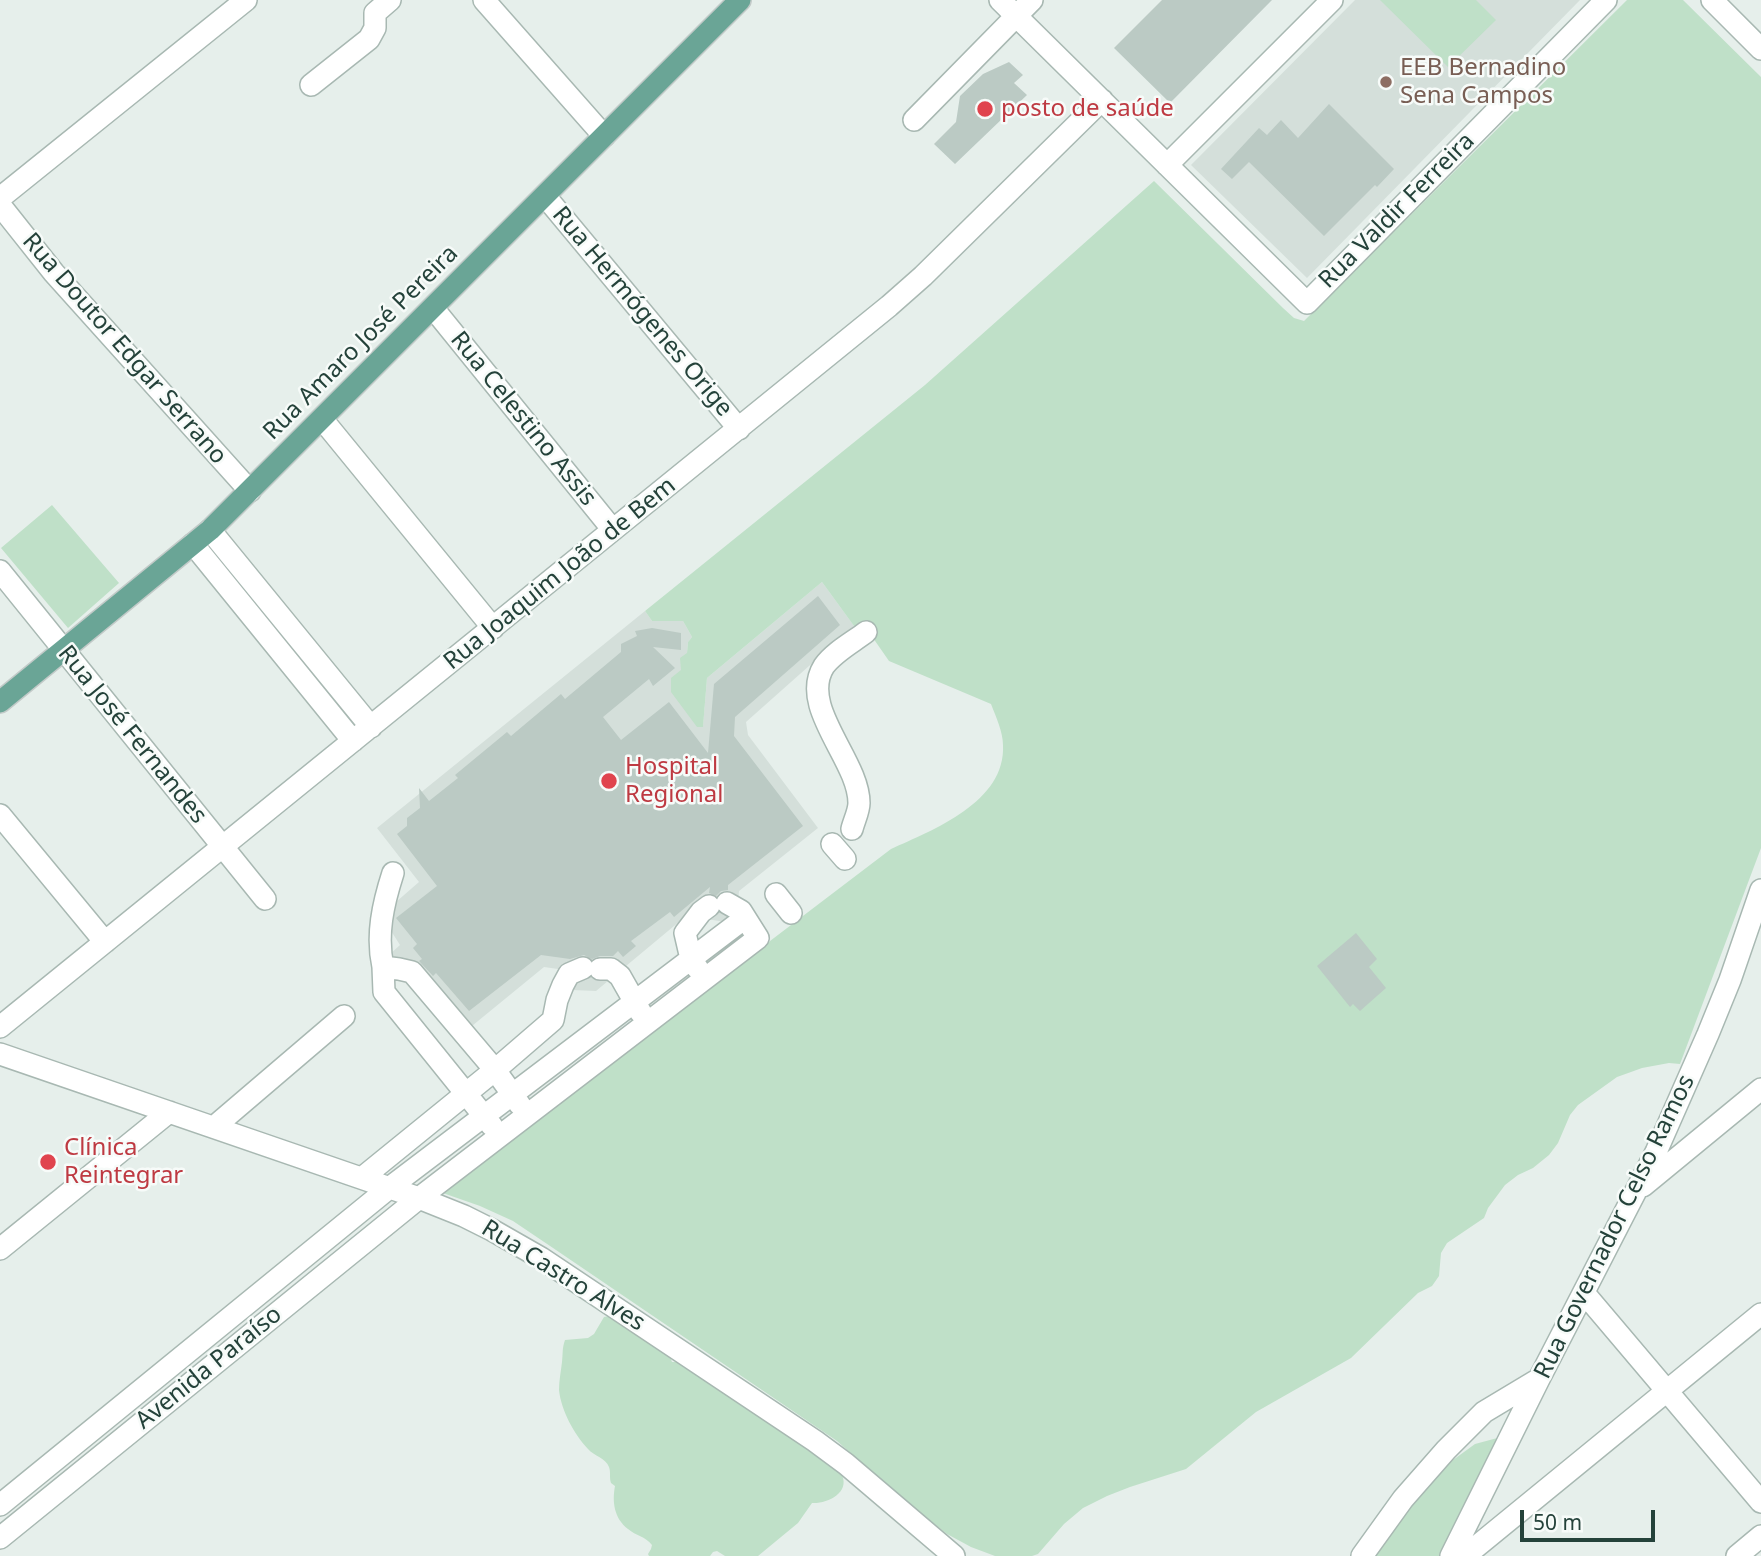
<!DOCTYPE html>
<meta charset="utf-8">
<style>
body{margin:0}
#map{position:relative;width:1761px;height:1556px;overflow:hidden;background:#e6efeb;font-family:"Noto Sans",sans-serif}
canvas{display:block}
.scale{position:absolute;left:1520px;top:1510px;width:135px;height:32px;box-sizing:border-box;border:4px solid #24423a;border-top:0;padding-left:9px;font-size:21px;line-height:24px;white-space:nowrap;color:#24423a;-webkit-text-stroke:5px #f7fbf9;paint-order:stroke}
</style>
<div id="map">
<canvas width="1761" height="1556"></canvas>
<div class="scale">50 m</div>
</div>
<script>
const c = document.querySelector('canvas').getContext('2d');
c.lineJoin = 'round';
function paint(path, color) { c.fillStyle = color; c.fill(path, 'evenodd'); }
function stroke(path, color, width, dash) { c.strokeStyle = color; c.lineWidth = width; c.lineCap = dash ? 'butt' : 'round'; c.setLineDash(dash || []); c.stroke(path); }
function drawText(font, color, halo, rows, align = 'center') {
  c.font = font + ' "Noto Sans",sans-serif'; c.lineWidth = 5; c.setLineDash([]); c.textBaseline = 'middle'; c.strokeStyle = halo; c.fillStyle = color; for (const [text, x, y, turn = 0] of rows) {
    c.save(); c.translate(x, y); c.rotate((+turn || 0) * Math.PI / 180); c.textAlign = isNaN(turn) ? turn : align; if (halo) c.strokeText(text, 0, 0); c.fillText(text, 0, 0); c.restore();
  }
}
paint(new Path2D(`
 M 1355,0 L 1580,0 L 1307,278 L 1191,165 Z
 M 822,582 L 854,626 L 746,722 L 748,735 L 818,828 L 739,891 L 737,913 L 726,922 L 686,916 L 596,991 L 572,990 L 572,971 L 544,967 L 467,1030 L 423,995 L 389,955 L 400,945 L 381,915 L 419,882 L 377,828 L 645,611 L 652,621 L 683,621 L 692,637 L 688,642 L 687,653 L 703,726 L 707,678 Z`), '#d4dfda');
paint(new Path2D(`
 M 1380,0 L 1476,0 L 1496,20 L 1448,67 Z
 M 1627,0 L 1683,0 L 1761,77 L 1761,848 L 1680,1064 L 1669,1063 L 1642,1068 L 1631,1072 L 1617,1077 L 1578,1105 L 1570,1115 L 1558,1143 L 1549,1155 L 1533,1168 L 1518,1175 L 1505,1185 L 1488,1208 L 1484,1218 L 1447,1243 L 1441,1253 L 1439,1276 L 1432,1286 L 1418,1293 L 1351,1358 L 1256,1412 L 1186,1469 L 1130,1487 L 1107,1496 L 1083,1508 L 1064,1524 L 1038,1554 L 1032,1556 L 995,1556 L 971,1547 L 947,1534 L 899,1496 L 837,1441 L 556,1250 L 513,1221 L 480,1206 L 440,1192 L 891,849 C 933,830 1006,802 1003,745 C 1003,732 996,717 991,704 L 889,661 L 864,625 L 854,626 L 822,582 L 707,678 L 703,727 L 697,727 L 671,692 L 671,678 L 681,670 L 680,658 L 687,653 L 688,642 L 692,637 L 683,621 L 652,621 L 645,611 L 925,385 L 1154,181 L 1283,308 L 1294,318 L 1304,321 Z
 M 52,505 L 119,583 L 68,628 L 1,548 Z
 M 609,1316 L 669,1354 L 672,1362 L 679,1362 L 683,1367 L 700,1373 L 835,1465 C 835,1465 842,1474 842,1475 C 850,1493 827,1504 812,1503 L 798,1523 L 758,1556 L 725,1556 L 717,1551 L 713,1552 L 710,1556 L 649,1556 L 648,1554 L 651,1549 L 652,1545 C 645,1536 636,1536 628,1529 C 614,1518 612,1502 615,1486 L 611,1483 C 609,1478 611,1472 609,1467 C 606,1458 594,1456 588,1449 C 574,1434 561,1410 559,1390 C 559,1380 561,1371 562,1362 C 563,1354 562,1348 565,1340 L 588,1338 L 594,1334 L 604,1317 Z
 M 1501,1437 L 1441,1556 L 1371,1556 L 1406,1509 L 1442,1468 L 1475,1444 Z`), '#bfe0c8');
paint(new Path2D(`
 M 1162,0 L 1272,0 L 1170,103 L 1114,48 Z
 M 1009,62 L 1023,75 L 1014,83 L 1027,95 L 955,164 L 934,144 L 956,122 L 960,96 L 983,74 Z
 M 1329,104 L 1394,169 L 1377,187 L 1375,185 L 1324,236 L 1249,162 L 1232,179 L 1221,169 L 1259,128 L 1267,135 L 1281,120 L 1298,138 Z
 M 818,596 L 840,625 L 735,717 L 734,736 L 803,826 L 728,885 L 728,890 L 721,891 L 716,896 L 709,893 L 710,887 L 674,917 L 670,912 L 631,941 L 636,946 L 623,957 L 618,951 L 613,956 L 600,956 L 592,959 L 584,955 L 570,959 L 541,955 L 469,1011 L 436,973 L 433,976 L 419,961 L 422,959 L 413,948 L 417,944 L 396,918 L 437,886 L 397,834 L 407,826 L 407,818 L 420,808 L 419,788 L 429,801 L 458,778 L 455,775 L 507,732 L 511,736 L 561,694 L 565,699 L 621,652 L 621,644 L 637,636 L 635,631 L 652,628 L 681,633 L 681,650 L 653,647 L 675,668 L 653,686 L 649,679 L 603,717 L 621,740 L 669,702 L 708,753 L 714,684 Z
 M 1356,933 L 1377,959 L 1369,967 L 1386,988 L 1360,1011 L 1353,1004 L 1350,1007 L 1317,966 Z`), '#bbcac4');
const minor = new Path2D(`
 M 484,0 L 604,136
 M 1000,0 L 1307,303 L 1606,0
 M 1712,0 L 1761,49
 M 311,85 L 369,39 L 375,28 L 375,13 L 390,0
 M 914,120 L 1032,0
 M 1167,165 L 1332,0
 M 545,196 L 739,429
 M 0,198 L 246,0
 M 0,205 L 54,273 L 250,491
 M 433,308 L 613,530
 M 322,419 L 493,628
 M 210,530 L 371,727
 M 193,544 L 353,741
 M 0,571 L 265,899
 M 0,815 L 105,942
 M 852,829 C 854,821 859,811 859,803 C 859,760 798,707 824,666 C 834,652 853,642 866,632
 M 832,844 L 845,859
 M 776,894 L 791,913
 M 383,967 C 376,935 383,904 393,873
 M 600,969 L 611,969 L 620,976 L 641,1013
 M 698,969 L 691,959 L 685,933 L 701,912 L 709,906
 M 0,1027 L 889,306 L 923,276 L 1102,100
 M 0,1054 L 419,1198 L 464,1216 L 492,1230 L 541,1258 L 815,1441 L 846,1464 L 954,1556
 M 492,1126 L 384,992 L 383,967 L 399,969 L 412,972 L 495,1070 L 520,1105
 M 214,1127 L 344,1016
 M 362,1178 L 495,1070 L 553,1020 L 557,1000 L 563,985 L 569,974 L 583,968
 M 1643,1186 L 1761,1089
 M 0,1249 L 169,1112
 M 1584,1293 L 1761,1502
 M 0,1505 L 389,1188 L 745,918
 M 0,1538 L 419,1198 L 758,938 L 741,911 L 727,903
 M 1362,1556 L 1403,1499 L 1446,1450 L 1484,1412 L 1539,1379
 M 1451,1556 L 1539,1379 L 1656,1152 L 1708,1034 L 1730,980 L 1761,890
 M 1465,1556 L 1761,1314
 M 1737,1556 L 1761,1536`);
const major = new Path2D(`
 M 0,702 L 210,530 L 740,0`);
stroke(minor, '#a8b8b2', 24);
stroke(major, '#c2cac8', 24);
stroke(minor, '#fff', 21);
stroke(major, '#6aa596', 21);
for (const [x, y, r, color] of [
 [1386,82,7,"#8d6e63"],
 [985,109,9,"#e0444e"],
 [609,781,9,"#e0444e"],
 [48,1162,9,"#e0444e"]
]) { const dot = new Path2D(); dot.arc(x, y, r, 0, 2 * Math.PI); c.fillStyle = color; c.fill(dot); stroke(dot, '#f7fbf9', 2.5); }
drawText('24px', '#785e54', '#f7fbf9', [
 ["EEB Bernadino",1400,68],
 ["Sena Campos",1400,96]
], 'left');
drawText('24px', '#be3a42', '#f7fbf9', [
 ["posto de saúde",1001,109],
 ["Hospital",625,767],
 ["Regional",625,795],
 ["Clínica",64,1148],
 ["Reintegrar",64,1176]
], 'left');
drawText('24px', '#24423a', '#f7fbf9', [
 ["Rua Valdir Ferreira",1397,211,-45],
 ["Rua Hermógenes Orige",642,312,50],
 ["Rua Amaro José Pereira",361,343,-45],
 ["Rua Doutor Edgar Serrano",124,349,49],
 ["Rua Celestino Assis",523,419,51],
 ["Rua Joaquim João de Bem",560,574,-39],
 ["Rua José Fernandes",132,735,51],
 ["Rua Governador Celso Ramos",1615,1227,-64],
 ["Rua Castro Alves",563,1276,32],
 ["Avenida Paraíso",209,1368,-39]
]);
</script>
